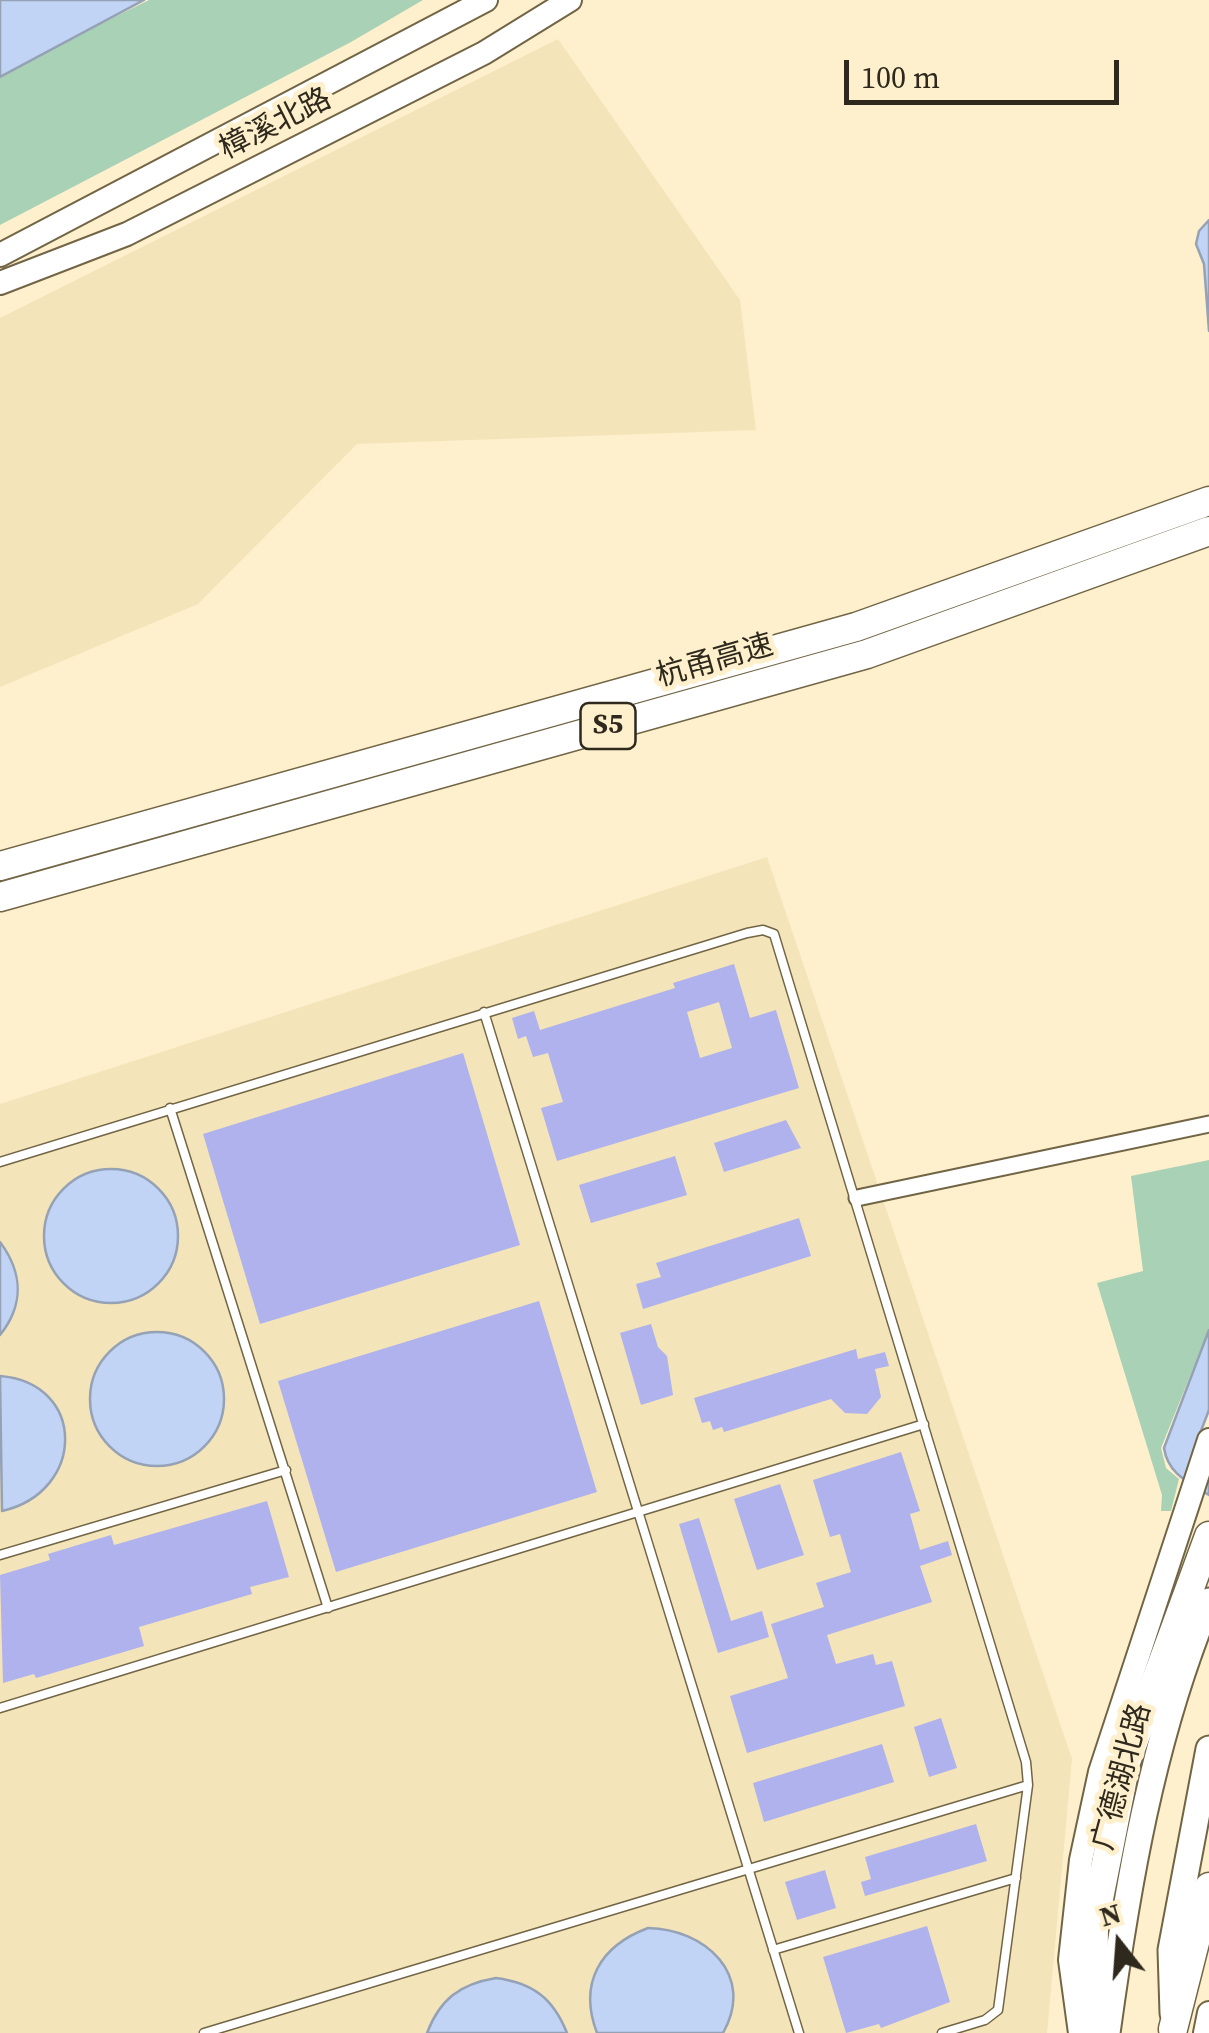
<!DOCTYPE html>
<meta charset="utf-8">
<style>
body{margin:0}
#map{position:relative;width:1209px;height:2033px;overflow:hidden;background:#fef0cd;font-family:"Source Serif 4",serif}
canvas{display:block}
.north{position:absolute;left:1069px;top:1893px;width:100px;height:100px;-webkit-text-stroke:8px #fef0cd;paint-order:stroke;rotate:343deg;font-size:28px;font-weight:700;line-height:40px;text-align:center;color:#2e291c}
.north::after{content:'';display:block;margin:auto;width:35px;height:45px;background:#2e291c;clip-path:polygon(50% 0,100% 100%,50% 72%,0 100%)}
.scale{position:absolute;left:844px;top:60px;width:275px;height:45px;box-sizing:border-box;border:5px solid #2e291c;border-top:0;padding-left:12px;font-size:30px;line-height:35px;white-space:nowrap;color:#2e291c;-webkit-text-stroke:8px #fef0cd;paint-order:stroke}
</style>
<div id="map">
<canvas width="1209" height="2033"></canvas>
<div class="north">N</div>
<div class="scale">100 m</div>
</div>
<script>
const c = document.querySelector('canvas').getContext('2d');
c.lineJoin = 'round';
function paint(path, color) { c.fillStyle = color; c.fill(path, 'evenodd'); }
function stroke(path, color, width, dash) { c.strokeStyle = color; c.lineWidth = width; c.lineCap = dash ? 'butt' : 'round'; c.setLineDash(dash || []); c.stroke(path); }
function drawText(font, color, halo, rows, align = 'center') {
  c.font = font + ' "Source Serif 4","Noto Sans SC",serif'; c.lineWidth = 10; c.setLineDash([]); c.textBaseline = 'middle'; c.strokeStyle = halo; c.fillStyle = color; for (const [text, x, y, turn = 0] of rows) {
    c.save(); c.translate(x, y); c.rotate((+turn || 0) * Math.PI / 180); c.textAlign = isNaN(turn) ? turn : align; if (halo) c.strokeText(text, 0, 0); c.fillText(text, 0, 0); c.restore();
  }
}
paint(new Path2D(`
 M 558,39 L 740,300 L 756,430 L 357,444 L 198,604 L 0,687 L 0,318 Z
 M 767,857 L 1072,1759 L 1047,2033 L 0,2033 L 0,1104 Z`), '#f4e4b9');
paint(new Path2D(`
 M 149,0 L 423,0 L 351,42 L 0,225 L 0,73 Z
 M 1209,1160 L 1209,1329 L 1161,1448 L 1166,1468 L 1179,1479 L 1171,1511 L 1161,1511 L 1162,1495 L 1097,1283 L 1143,1271 L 1131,1176 Z`), '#a9d1b6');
const water = new Path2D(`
 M 0,0 L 144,0 L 0,77 Z
 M 1209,220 L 1209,331 L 1204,264 L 1196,244 L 1199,231 Z
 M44 1236a67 67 0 1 1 134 0a67 67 0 1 1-134 0Z
 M 0,1242 C 23,1273 24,1305 0,1335 Z
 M 1209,1330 L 1209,1410 L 1194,1449 L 1194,1456 L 1209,1468 L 1209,1495 C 1188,1482 1168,1474 1164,1448 Z
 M90 1399a67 67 0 1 1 134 0a67 67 0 1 1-134 0Z
 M 0,1376 C 87,1383 86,1492 2,1511 Z
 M 648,1928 C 705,1929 756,1975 723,2033 L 597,2033 C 578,1983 600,1946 648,1928 Z
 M 496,1978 C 533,1983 553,1998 567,2033 L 427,2033 C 440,1999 460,1984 496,1978 Z`);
paint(water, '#c1d4f5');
stroke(water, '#95a1b4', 2.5);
paint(new Path2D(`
 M 734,964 L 750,1018 L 776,1010 L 799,1088 L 557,1161 L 541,1108 L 563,1102 L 548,1053 L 533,1057 L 526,1036 L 518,1039 L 512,1018 L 534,1011 L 540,1030 L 675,988 L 673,983 ZM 719,1002 L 732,1048 L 700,1058 L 687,1012 Z
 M 463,1053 L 520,1245 L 260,1324 L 203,1134 Z
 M 786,1120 L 801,1148 L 724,1172 L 714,1143 Z
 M 675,1156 L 687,1195 L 591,1223 L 579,1185 Z
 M 799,1218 L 811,1256 L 643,1309 L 636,1284 L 661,1277 L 656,1263 Z
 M 539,1301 L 597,1492 L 336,1572 L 278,1381 Z
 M 651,1324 L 658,1347 L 667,1356 L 673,1395 L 641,1405 L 620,1333 Z
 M 856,1349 L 858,1359 L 885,1352 L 889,1366 L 875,1369 L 881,1397 L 867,1414 L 845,1413 L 831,1399 L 724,1432 L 722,1427 L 713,1430 L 710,1421 L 702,1423 L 694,1398 Z
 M 901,1452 L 920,1511 L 910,1514 L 920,1550 L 948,1541 L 952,1555 L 920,1566 L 932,1602 L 827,1635 L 836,1664 L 873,1654 L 876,1665 L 892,1661 L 905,1706 L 747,1753 L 730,1696 L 788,1678 L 771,1624 L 824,1607 L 816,1583 L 851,1572 L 840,1534 L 830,1537 L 813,1480 Z
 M 780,1484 L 804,1555 L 757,1570 L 734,1499 Z
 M 267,1501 L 289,1577 L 250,1587 L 252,1594 L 139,1627 L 144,1646 L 36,1678 L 34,1674 L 3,1683 L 0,1575 L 50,1560 L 48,1554 L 111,1535 L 114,1545 Z
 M 699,1518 L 731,1621 L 762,1611 L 769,1637 L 718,1653 L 679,1524 Z
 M 941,1718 L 957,1768 L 929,1777 L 914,1727 Z
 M 882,1744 L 894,1782 L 764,1822 L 753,1783 Z
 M 976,1824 L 987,1861 L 865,1896 L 861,1882 L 871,1879 L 865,1857 Z
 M 825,1870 L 836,1908 L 797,1920 L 785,1882 Z
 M 927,1926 L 950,2002 L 881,2028 L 879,2024 L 846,2033 L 823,1957 Z`), '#afb2ed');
const lane = new Path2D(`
 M 484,1012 L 799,2033
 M 170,1108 L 328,1608
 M 0,1162 L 747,933 L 763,930 L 774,934 L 1026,1762 L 1028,1785 L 998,2010 L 985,2020 L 942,2033
 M 0,1555 L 286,1470
 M 0,1708 L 924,1424
 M 773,1950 L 1016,1878
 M 204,2033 L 1028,1785`);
const street = new Path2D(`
 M 857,1198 L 1209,1124`);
const secondary = new Path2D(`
 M 0,255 L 486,0
 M 0,283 L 127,234 L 484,53 L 570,0
 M 1080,2033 L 1070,1960 L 1081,1860 L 1100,1772 L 1209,1440
 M 1205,2033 L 1209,2013`);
const primary = new Path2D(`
 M 1173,2013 L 1171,1950 L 1209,1749
 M 1107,2033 C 1127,1888 1152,1737 1209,1601`);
const highway = new Path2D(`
 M 0,866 L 856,627 L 1209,501
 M 0,897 L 867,654 L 1209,531
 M 1173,2029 L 1209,1887
 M 1093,2033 L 1094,1924 L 1126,1762 L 1209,1536`);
stroke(lane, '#716545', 11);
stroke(street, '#716545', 19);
stroke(secondary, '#716545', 26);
stroke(primary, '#716545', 29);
stroke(highway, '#716545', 31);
stroke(lane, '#fff', 8);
stroke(street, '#fff', 15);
stroke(secondary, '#fff', 22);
stroke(primary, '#fff', 25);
stroke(highway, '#fff', 28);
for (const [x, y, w] of [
 [608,726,55]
]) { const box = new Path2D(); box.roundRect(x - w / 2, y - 23, w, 46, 8); c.fillStyle = '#fef0cd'; c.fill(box); stroke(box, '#2e291c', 2.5); }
drawText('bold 28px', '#2e291c', null, [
 ["S5",608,726]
]);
drawText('30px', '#2e291c', '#fef0cd', [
 ["樟溪北路",276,125,-27],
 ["杭甬高速",715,662,-16],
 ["广德湖北路",1123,1777,-75]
]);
</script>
